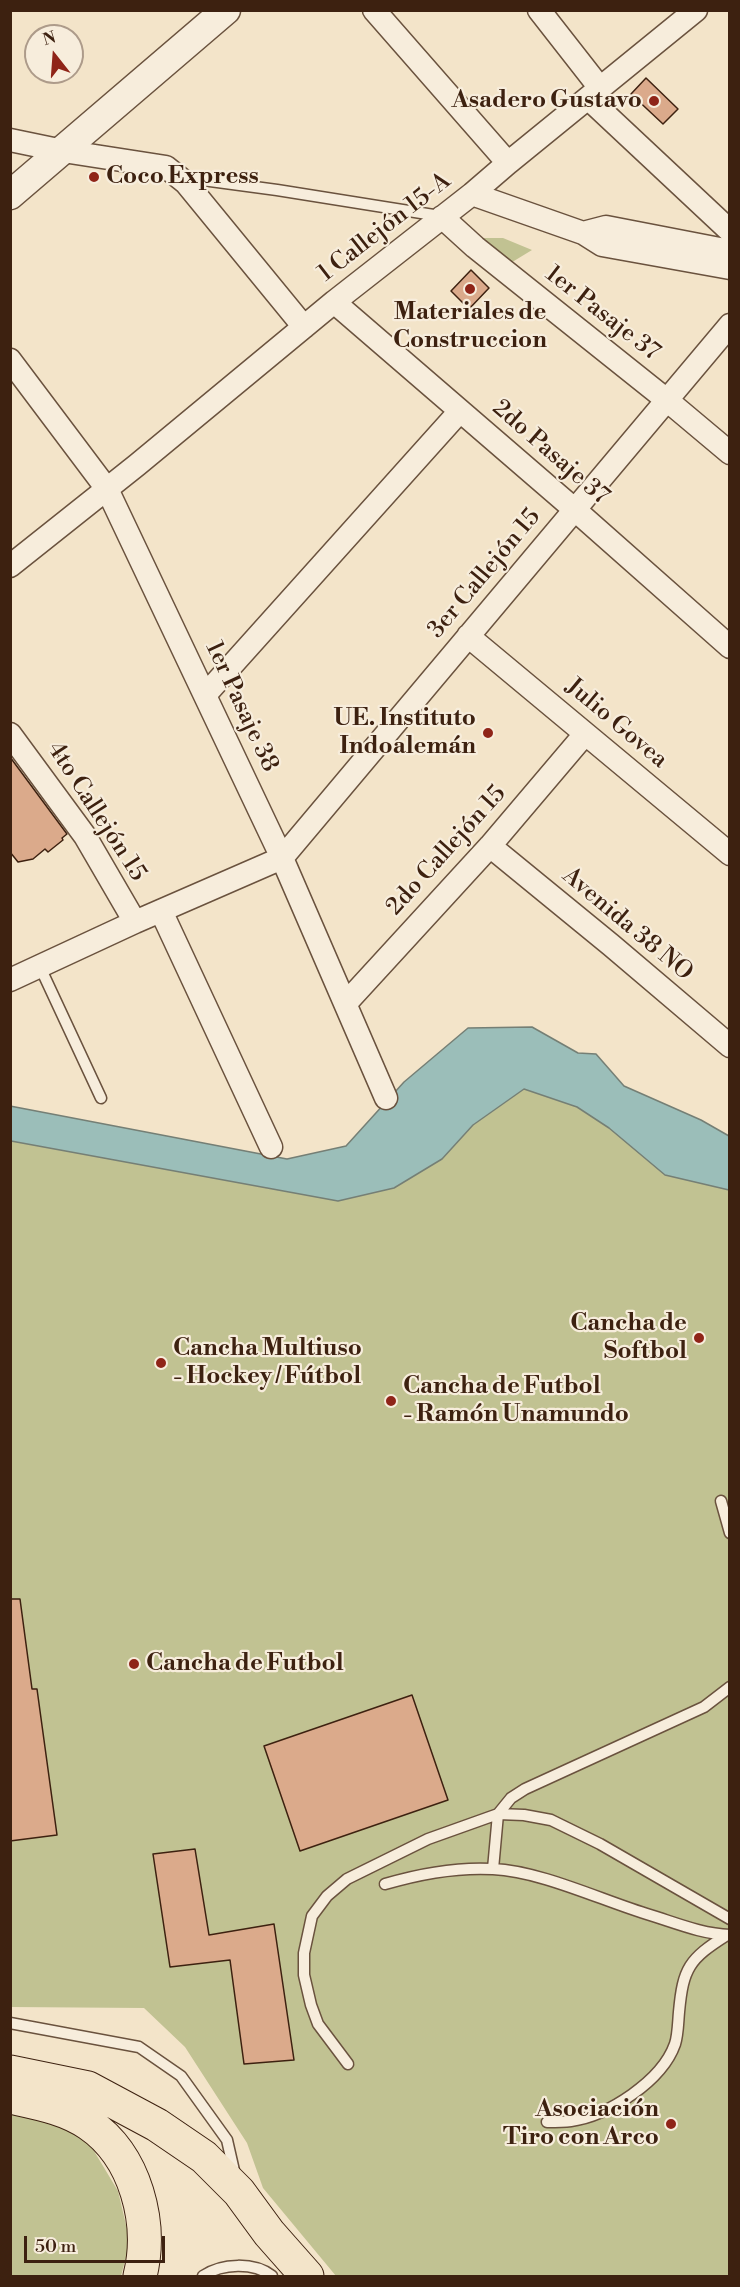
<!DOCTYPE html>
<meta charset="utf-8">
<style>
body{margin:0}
#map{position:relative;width:740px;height:2287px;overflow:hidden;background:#f3e4c9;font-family:"Libre Bodoni",serif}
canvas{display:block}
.frame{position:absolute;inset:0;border:12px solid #3d2110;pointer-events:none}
.north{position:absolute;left:24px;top:24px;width:60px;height:60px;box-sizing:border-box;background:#f7eddc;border:2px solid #ad9b8a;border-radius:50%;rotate:343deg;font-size:16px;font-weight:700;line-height:24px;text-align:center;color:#3d2110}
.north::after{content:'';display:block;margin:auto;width:21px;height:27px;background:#8f2418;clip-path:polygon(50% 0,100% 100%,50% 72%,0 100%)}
.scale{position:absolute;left:24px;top:2236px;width:141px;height:27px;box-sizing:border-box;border:3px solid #3d2110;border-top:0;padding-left:8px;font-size:18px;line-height:21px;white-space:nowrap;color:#3d2110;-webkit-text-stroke:4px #f7eddc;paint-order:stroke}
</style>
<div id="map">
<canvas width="740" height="2287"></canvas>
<div class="frame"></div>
<div class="north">N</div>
<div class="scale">50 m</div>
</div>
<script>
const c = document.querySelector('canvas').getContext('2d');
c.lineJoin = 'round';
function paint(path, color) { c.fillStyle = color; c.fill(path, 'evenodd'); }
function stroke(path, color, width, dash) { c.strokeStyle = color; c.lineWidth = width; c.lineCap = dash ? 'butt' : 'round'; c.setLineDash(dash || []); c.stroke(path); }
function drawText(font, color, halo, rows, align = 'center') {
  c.font = font + ' "Libre Bodoni",serif'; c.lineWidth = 4.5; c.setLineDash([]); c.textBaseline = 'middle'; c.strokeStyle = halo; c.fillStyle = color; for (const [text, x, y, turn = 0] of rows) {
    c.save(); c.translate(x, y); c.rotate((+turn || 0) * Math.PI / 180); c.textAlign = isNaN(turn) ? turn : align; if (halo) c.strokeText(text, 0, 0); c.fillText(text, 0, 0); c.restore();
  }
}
paint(new Path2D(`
 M 478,238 L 503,238 L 532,250 L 509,264 Z
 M 524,1089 L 577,1107 L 609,1128 L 718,1186 L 729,1190 L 729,2276 L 336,2276 L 263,2188 L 247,2143 L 185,2047 L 144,2008 L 11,2007 L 11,1141 L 338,1201 L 394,1188 L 441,1159 L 473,1125 Z
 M 10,2113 L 58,2122 L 91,2146 L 118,2191 L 130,2242 L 121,2276 L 11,2276 Z`), '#c1c292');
const water = new Path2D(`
 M 532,1027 L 578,1053 L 596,1054 L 624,1086 L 701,1120 L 729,1136 L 729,1190 L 665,1175 L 609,1128 L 577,1107 L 524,1089 L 473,1125 L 442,1159 L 394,1188 L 338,1201 L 11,1141 L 10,1106 L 287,1159 L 346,1146 L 404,1082 L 468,1028 Z`);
paint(water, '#9bbeb9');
stroke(water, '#757f75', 1.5);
const building = new Path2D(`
 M 646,78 L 678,109 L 663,124 L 631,94 Z
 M 471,270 L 489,288 L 469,309 L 451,291 Z
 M 10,757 L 67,834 L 62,838 L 63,840 L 48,852 L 45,849 L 33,859 L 18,862 L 10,852 Z
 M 10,1599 L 20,1599 L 32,1689 L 37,1689 L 57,1835 L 10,1841 Z
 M 412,1695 L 448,1800 L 300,1851 L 264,1746 Z
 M 195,1849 L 209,1935 L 274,1924 L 294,2060 L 244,2064 L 230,1960 L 170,1967 L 153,1854 Z`);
paint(building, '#dbaa8b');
stroke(building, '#3d2110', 1.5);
const service = new Path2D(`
 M 186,183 L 195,179 L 277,190 L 440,216
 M 40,967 L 101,1098
 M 721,1501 L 730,1533
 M 493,1869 L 498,1814 L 511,1798 L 525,1789 L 704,1707 L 730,1687
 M 385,1884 C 419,1874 457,1867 493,1869 C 541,1871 603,1901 650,1915 C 676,1923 702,1934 730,1935
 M 10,2023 L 139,2047 L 181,2076 L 227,2140 L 235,2175
 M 348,2064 L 318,2024 L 311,2005 L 304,1975 L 304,1953 L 312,1916 L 327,1896 L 347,1879 L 428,1839 L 498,1814 L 524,1815 L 551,1820 L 600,1844 L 730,1919
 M 547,2122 C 555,2122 563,2122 571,2121 C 608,2116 662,2081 675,2044 C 678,2035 678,2023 679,2012 C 683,1968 689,1959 727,1935
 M 203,2276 C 222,2263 254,2262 272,2276`);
const minor = new Path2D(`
 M 374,10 L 508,163
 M 539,10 L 600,88
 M 589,99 L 730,231
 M 10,140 L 63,151 L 166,167 L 186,183 L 304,327
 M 472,194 L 583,233 L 602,245 L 730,268
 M 442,217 L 475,247 L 668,401 L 730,453
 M 583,233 L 606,227 L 730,251
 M 334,302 L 574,509 L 730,647
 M 10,360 L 107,489 L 282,858 L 386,1098
 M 10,566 L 137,465 L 334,302 L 472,194 L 508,163 L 696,10
 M 468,636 L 730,854
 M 206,694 L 460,411
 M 10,734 L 85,836 L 135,922
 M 490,846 L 611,945 L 730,1046
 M 161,911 L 271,1147
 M 10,980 L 135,922 L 282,858 L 730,325
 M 346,1003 L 490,846 L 585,734`);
const tertiary = new Path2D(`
 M 10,195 L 226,10`);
const primary = new Path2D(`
 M 10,2072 L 88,2088 L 157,2125 L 204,2157 L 239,2192 L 269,2233 L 307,2276
 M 10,2097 C 37,2103 66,2108 89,2124 C 136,2156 153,2223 140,2276`);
stroke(service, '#6a523e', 13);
stroke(minor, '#6a523e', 25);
stroke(tertiary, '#6a523e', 31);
stroke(primary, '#3d2110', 35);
stroke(service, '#f7eddc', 10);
stroke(minor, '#f7eddc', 22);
stroke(tertiary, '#f7eddc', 28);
stroke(primary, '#f3e4c9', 33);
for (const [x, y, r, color] of [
 [654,101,6,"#8f2418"],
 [94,177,6,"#8f2418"],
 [470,289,6,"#8f2418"],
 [488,733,6,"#8f2418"],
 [699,1338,6,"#8f2418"],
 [161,1363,6,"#8f2418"],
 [391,1401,6,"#8f2418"],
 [134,1664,6,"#8f2418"],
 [671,2124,6,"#8f2418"]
]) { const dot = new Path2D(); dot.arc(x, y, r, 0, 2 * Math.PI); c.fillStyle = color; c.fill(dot); stroke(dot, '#f7eddc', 2); }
drawText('bold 24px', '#3d2110', '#f7eddc', [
 ["Asadero Gustavo",642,101],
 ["Coco Express",106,177,"left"],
 ["Materiales de",470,313,"center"],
 ["Construccion",470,341,"center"],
 ["UE. Instituto",476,719],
 ["Indoalemán",476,747],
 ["Cancha de",687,1324],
 ["Softbol",687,1352],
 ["Cancha Multiuso",173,1349,"left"],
 ["- Hockey / Fútbol",173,1377,"left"],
 ["Cancha de Futbol",403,1387,"left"],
 ["- Ramón Unamundo",403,1415,"left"],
 ["Cancha de Futbol",146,1664,"left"],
 ["Asociación",659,2110],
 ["Tiro con Arco",659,2138]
], 'right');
drawText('24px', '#3d2110', '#f7eddc', [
 ["1 Callejón 15-A",385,228,-38],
 ["1er Pasaje 37",602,314,38],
 ["2do Pasaje 37",550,453,41],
 ["3er Callejón 15",485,574,-50],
 ["1er Pasaje 38",241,707,65],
 ["Julio Govea",616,724,40],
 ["4to Callejón 15",96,812,57],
 ["2do Callejón 15",447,851,-48],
 ["Avenida 38 NO",627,925,40]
]);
</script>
